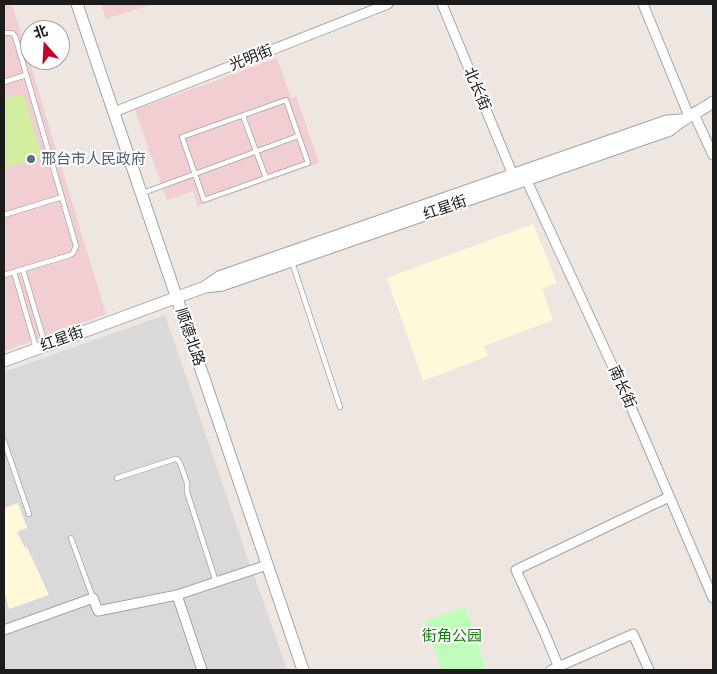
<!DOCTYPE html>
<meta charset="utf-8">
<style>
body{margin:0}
#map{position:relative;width:717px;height:674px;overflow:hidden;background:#eee7e1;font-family:Inter,"Noto Sans SC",sans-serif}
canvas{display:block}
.frame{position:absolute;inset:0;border:5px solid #1c1c1c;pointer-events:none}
.north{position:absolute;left:20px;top:20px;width:50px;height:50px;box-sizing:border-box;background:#fff;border:1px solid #a4a4a4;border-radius:50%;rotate:341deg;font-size:14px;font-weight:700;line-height:20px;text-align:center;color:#1c1c1c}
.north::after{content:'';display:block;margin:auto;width:18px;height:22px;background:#c80023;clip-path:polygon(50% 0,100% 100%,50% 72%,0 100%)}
</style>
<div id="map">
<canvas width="717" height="674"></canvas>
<div class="frame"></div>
<div class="north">北</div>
</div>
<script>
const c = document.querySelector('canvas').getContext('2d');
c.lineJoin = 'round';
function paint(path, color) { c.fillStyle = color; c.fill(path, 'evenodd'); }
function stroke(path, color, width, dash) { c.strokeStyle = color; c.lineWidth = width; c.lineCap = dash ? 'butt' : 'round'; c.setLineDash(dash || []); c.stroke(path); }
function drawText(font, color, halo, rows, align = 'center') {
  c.font = font + ' Inter,"Noto Sans SC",sans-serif'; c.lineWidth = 4; c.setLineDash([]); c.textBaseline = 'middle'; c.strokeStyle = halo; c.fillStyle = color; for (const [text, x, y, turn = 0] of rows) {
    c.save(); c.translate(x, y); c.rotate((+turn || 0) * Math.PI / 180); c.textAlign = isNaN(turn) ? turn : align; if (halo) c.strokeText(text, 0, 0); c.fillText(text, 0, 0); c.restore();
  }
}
paint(new Path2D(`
 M 165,315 L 251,568 L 172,594 L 198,670 L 4,670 L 4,590 L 10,609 L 27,547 L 25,548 L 17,532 L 26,528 L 18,504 L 4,508 L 4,372 Z
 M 253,572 L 287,670 L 205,670 L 180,596 Z`), '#dad9d9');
paint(new Path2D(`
 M 4,4 L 12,4 L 106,314 L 4,351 Z
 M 101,4 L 153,4 L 106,19 Z
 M 277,58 L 291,98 L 296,96 L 319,163 L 198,206 L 193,191 L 167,200 L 135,110 Z`), '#f1ced2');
paint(new Path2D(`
 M 533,224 L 557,283 L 542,289 L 553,320 L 484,346 L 488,356 L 423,381 L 387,278 Z
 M 18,503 L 27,528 L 17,532 L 25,548 L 27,547 L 49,595 L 9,609 L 4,590 L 4,508 Z`), '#fff8d9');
paint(new Path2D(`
 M 20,94 L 23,95 L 25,99 L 42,157 L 4,168 L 4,99 Z`), '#d4eea1');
paint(new Path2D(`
 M 465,607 L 486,670 L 442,670 L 425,621 Z`), '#bffeb8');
const service = new Path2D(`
 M 4,33 L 12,33 L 15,36 L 76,246 L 73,253 L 70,255 L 4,275
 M 4,82 L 26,75
 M 286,100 L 308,163 L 204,200 L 182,137 Z
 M 243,116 L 266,178
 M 143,193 L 298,136
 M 4,215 L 62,197
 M 292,262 L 340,407
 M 23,270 L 45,344
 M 14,272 L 36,348
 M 4,441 L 29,514
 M 117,478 L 175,459 L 177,459 L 180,463 L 187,483 L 187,492 L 216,582
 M 71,538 L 93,598`);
const minor = new Path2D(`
 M 442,4 L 513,175
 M 643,4 L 689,116
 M 114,112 L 388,4
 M 694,114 L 713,155
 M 526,179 L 625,393 L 713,598
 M 177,595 L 202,670
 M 4,630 L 93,598 L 98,611 L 177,595 L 267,565
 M 551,670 L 633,634 L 649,670
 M 560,670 L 545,634 L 516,570 L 669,497`);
const tertiary = new Path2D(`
 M 77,4 L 303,670
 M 206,286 L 219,277 L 667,121 L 681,120
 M 4,361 L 205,287 L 222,285 L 670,130 C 683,118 699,112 713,102`);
stroke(service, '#a3a3a3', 6);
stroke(minor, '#a3a3a3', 11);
stroke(tertiary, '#a3a3a3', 13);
stroke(service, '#fff', 4.5);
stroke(minor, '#fff', 9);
stroke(tertiary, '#fff', 11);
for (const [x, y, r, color] of [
 [31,159,5,"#5c6f8a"]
]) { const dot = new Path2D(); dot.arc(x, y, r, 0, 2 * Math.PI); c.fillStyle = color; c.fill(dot); stroke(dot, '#fff', 2); }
drawText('15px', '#1c1c1c', '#fff', [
 ["光明街",251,58,-22],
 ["北长街",477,89,67],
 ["红星街",445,208,-19],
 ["顺德北路",190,337,71],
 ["红星街",62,339,-20],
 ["南长街",622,387,66]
]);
drawText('15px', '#4e5e75', '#fff', [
 ["邢台市人民政府",41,159]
], 'left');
drawText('15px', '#0e8202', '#fff', [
 ["街角公园",452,636]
]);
</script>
